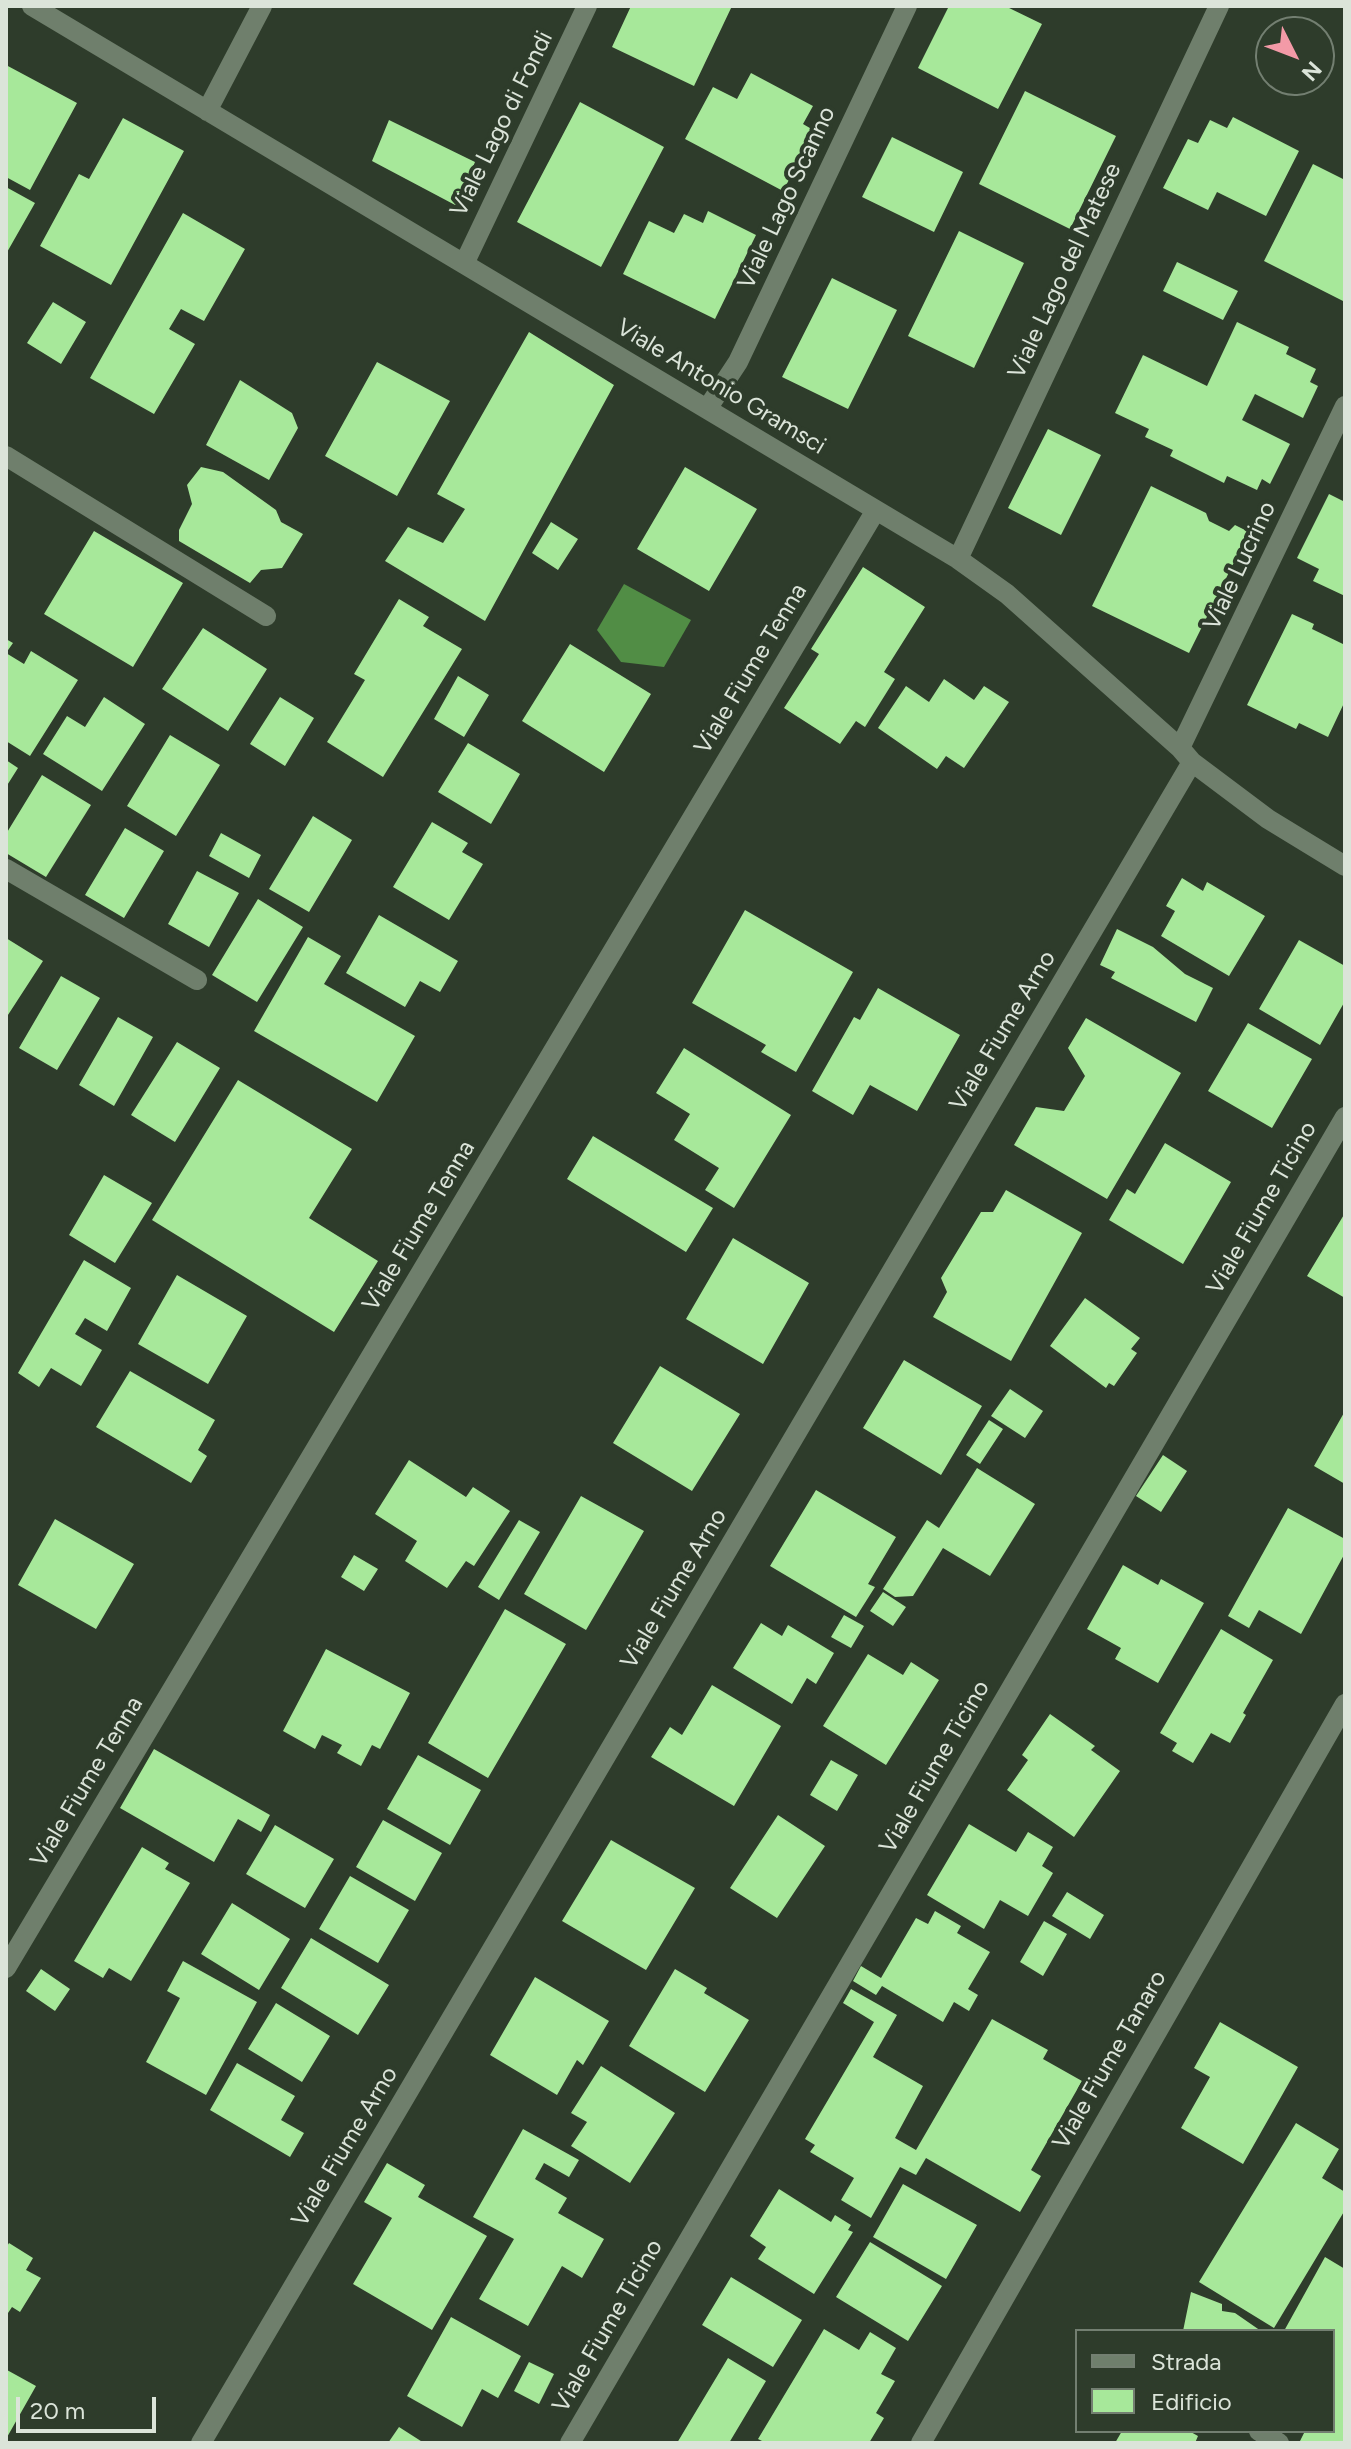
<!DOCTYPE html>
<style>
body{margin:0}
#map{position:relative;width:1351px;height:2449px;overflow:hidden;background:#2e3c2b;font-family:Figtree,sans-serif}
canvas{display:block}
.frame{position:absolute;inset:0;border:8px solid #dbe4d9;pointer-events:none}
.legend{position:absolute;left:1075px;top:2329px;width:260px;height:104px;box-sizing:border-box;background:#2e3c2b;border:2px solid #737f71;margin:0;padding:10px 14px;list-style:none;font-size:24px;color:#dbe4d9}
.legend li{display:flex;align-items:center;gap:16px;height:40px}
.legend b{width:40px;border:2px solid #737f71}
.north{position:absolute;left:1255px;top:16px;width:80px;height:80px;box-sizing:border-box;background:#2e3c2b;border:2px solid #737f71;border-radius:50%;rotate:132deg;font-size:22px;font-weight:700;line-height:32px;text-align:center;color:#dbe4d9}
.north::after{content:'';display:block;margin:auto;width:28px;height:36px;background:#f39aa7;clip-path:polygon(50% 0,100% 100%,50% 72%,0 100%)}
.scale{position:absolute;left:16px;top:2397px;width:140px;height:36px;box-sizing:border-box;border:4px solid #dbe4d9;border-top:0;padding-left:10px;font-size:24px;line-height:28px;white-space:nowrap;color:#dbe4d9;-webkit-text-stroke:6px #2e3c2b;paint-order:stroke}
</style>
<div id="map">
<canvas width="1351" height="2449"></canvas>
<div class="frame"></div>
<ul class="legend">
<li><b style="height:10px;background:#6f7f6c"></b>Strada</li>
<li><b style="height:22px;background:#a7e89a"></b>Edificio</li>
</ul>
<div class="north">N</div>
<div class="scale">20 m</div>
</div>
<script>
const c = document.querySelector('canvas').getContext('2d');
c.lineJoin = 'round';
function paint(path, color) { c.fillStyle = color; c.fill(path, 'evenodd'); }
function stroke(path, color, width, dash) { c.strokeStyle = color; c.lineWidth = width; c.lineCap = dash ? 'butt' : 'round'; c.setLineDash(dash || []); c.stroke(path); }
function drawText(font, color, halo, rows, align = 'center') {
  c.font = font + ' Figtree,sans-serif'; c.lineWidth = 8; c.setLineDash([]); c.textBaseline = 'middle'; c.strokeStyle = halo; c.fillStyle = color; for (const [text, x, y, turn = 0] of rows) {
    c.save(); c.translate(x, y); c.rotate((+turn || 0) * Math.PI / 180); c.textAlign = isNaN(turn) ? turn : align; if (halo) c.strokeText(text, 0, 0); c.fillText(text, 0, 0); c.restore();
  }
}
paint(new Path2D(`
 M 624,584 L 691,620 L 664,667 L 621,662 L 597,630 Z`), '#518d45');
paint(new Path2D(`
 M 631,6 L 732,6 L 694,86 L 612,47 Z
 M 949,6 L 1005,6 L 1042,24 L 998,109 L 918,68 Z
 M 6,65 L 77,103 L 30,190 L 6,177 Z
 M 751,73 L 813,106 L 803,124 L 815,131 L 783,191 L 685,139 L 713,87 L 737,99 Z
 M 1025,91 L 1116,136 L 1070,229 L 979,184 Z
 M 580,102 L 664,147 L 601,267 L 517,222 Z
 M 1233,117 L 1299,151 L 1266,216 L 1217,192 L 1208,210 L 1163,188 L 1188,139 L 1198,143 L 1210,120 L 1227,128 Z
 M 123,118 L 184,151 L 111,285 L 40,246 L 79,174 L 89,179 Z
 M 389,120 L 475,162 L 457,206 L 372,161 Z
 M 892,137 L 963,172 L 934,232 L 862,197 Z
 M 1313,164 L 1345,180 L 1345,302 L 1264,261 Z
 M 6,187 L 35,203 L 6,254 Z
 M 708,211 L 756,235 L 715,319 L 623,274 L 649,221 L 674,233 L 684,214 L 703,223 Z
 M 183,213 L 245,249 L 204,321 L 181,309 L 169,329 L 195,344 L 154,414 L 90,378 Z
 M 959,231 L 1024,263 L 974,368 L 908,336 Z
 M 1177,262 L 1238,291 L 1223,320 L 1163,291 Z
 M 832,278 L 897,310 L 848,409 L 782,377 Z
 M 53,302 L 86,322 L 61,364 L 27,343 Z
 M 1237,322 L 1289,347 L 1286,354 L 1316,369 L 1310,382 L 1318,386 L 1303,418 L 1255,394 L 1242,420 L 1290,444 L 1270,484 L 1262,479 L 1257,490 L 1227,476 L 1224,483 L 1170,456 L 1173,450 L 1145,437 L 1149,429 L 1115,413 L 1143,355 L 1207,386 Z
 M 529,332 L 614,385 L 485,621 L 385,561 L 408,527 L 443,543 L 465,509 L 437,494 Z
 M 377,362 L 450,401 L 397,496 L 325,456 Z
 M 240,380 L 292,413 L 298,428 L 269,480 L 206,445 Z
 M 1048,429 L 1101,455 L 1061,535 L 1008,508 Z
 M 201,467 L 223,472 L 276,510 L 281,522 L 303,534 L 282,568 L 261,570 L 250,583 L 179,541 L 179,530 L 192,504 L 187,485 Z
 M 685,467 L 757,509 L 709,591 L 637,549 Z
 M 1151,486 L 1206,513 L 1209,521 L 1229,531 L 1235,525 L 1249,532 L 1189,653 L 1092,606 Z
 M 1329,494 L 1345,502 L 1345,596 L 1313,581 L 1319,569 L 1297,558 Z
 M 551,522 L 578,539 L 558,570 L 532,553 Z
 M 94,531 L 183,583 L 133,667 L 44,614 Z
 M 863,567 L 925,607 L 884,672 L 895,679 L 865,727 L 856,721 L 840,744 L 784,708 L 819,654 L 811,649 Z
 M 399,599 L 429,617 L 423,626 L 462,649 L 383,777 L 327,742 L 365,680 L 354,674 Z
 M 1292,614 L 1314,624 L 1312,629 L 1345,645 L 1345,701 L 1328,737 L 1299,723 L 1296,729 L 1247,705 Z
 M 203,628 L 267,669 L 228,731 L 162,689 Z
 M 6,639 L 13,643 L 6,653 L 24,664 L 31,651 L 78,680 L 30,756 L 6,741 Z
 M 570,644 L 651,694 L 604,772 L 522,721 Z
 M 458,676 L 489,695 L 464,737 L 434,719 Z
 M 944,679 L 974,700 L 984,686 L 1009,702 L 964,768 L 946,756 L 937,769 L 878,728 L 906,686 L 929,702 Z
 M 104,697 L 145,724 L 102,791 L 43,754 L 67,716 L 85,727 Z
 M 280,697 L 314,718 L 285,766 L 250,744 Z
 M 170,735 L 220,765 L 176,836 L 127,806 Z
 M 468,743 L 520,774 L 491,824 L 438,792 Z
 M 6,760 L 18,768 L 6,787 Z
 M 42,775 L 91,805 L 46,877 L 6,853 L 6,834 Z
 M 313,816 L 352,840 L 309,912 L 269,889 Z
 M 432,822 L 468,843 L 462,852 L 483,864 L 449,920 L 393,887 Z
 M 125,828 L 164,851 L 124,918 L 85,895 Z
 M 221,833 L 261,855 L 249,878 L 209,856 Z
 M 197,871 L 239,893 L 209,947 L 168,924 Z
 M 1182,878 L 1203,891 L 1207,882 L 1265,916 L 1229,976 L 1161,936 L 1175,911 L 1166,906 Z
 M 258,899 L 303,927 L 257,1002 L 212,975 Z
 M 745,910 L 853,972 L 796,1072 L 761,1052 L 766,1045 L 692,1003 Z
 M 379,915 L 458,961 L 440,992 L 420,981 L 405,1007 L 346,973 Z
 M 1117,929 L 1153,947 L 1185,974 L 1213,988 L 1196,1022 L 1111,978 L 1115,972 L 1100,965 Z
 M 308,937 L 341,956 L 324,984 L 415,1036 L 377,1102 L 254,1031 Z
 M 6,938 L 43,961 L 6,1018 Z
 M 1299,940 L 1345,966 L 1345,1001 L 1320,1045 L 1259,1009 Z
 M 61,976 L 100,998 L 57,1070 L 19,1048 Z
 M 878,988 L 960,1035 L 917,1111 L 870,1085 L 853,1115 L 812,1091 L 854,1017 L 860,1020 Z
 M 118,1017 L 153,1037 L 114,1106 L 79,1085 Z
 M 1086,1018 L 1181,1073 L 1107,1199 L 1014,1145 L 1036,1107 L 1064,1111 L 1085,1076 L 1068,1048 Z
 M 1248,1023 L 1312,1059 L 1272,1128 L 1208,1091 Z
 M 177,1042 L 220,1068 L 175,1142 L 131,1115 Z
 M 684,1048 L 791,1115 L 734,1208 L 705,1190 L 719,1168 L 674,1140 L 690,1114 L 656,1093 Z
 M 238,1080 L 352,1149 L 309,1218 L 378,1261 L 334,1332 L 152,1220 Z
 M 593,1136 L 713,1208 L 686,1252 L 567,1179 Z
 M 1165,1143 L 1231,1182 L 1183,1264 L 1109,1220 L 1127,1189 L 1135,1194 Z
 M 104,1175 L 152,1203 L 115,1263 L 69,1235 Z
 M 1006,1190 L 1082,1233 L 1011,1361 L 933,1317 L 947,1292 L 941,1278 L 981,1212 L 993,1212 Z
 M 1345,1213 L 1345,1298 L 1307,1276 Z
 M 733,1238 L 809,1283 L 763,1364 L 686,1319 Z
 M 84,1260 L 131,1288 L 107,1331 L 85,1318 L 75,1334 L 102,1350 L 81,1386 L 51,1368 L 39,1387 L 18,1373 Z
 M 177,1275 L 247,1316 L 208,1384 L 138,1344 Z
 M 1085,1298 L 1140,1338 L 1131,1349 L 1137,1353 L 1114,1386 L 1109,1383 L 1106,1388 L 1050,1346 Z
 M 904,1360 L 982,1406 L 941,1475 L 863,1428 Z
 M 660,1366 L 740,1414 L 692,1491 L 613,1443 Z
 M 130,1371 L 215,1420 L 198,1450 L 207,1456 L 191,1483 L 96,1427 Z
 M 1010,1389 L 1043,1411 L 1025,1438 L 991,1416 Z
 M 1345,1411 L 1345,1484 L 1314,1466 Z
 M 989,1420 L 1003,1429 L 980,1464 L 966,1455 Z
 M 1163,1455 L 1187,1471 L 1161,1512 L 1136,1496 Z
 M 409,1460 L 466,1497 L 473,1487 L 510,1511 L 474,1566 L 466,1561 L 447,1588 L 405,1561 L 417,1541 L 375,1514 Z
 M 977,1468 L 1035,1504 L 990,1576 L 943,1548 L 913,1596 L 895,1597 L 883,1589 L 927,1520 L 939,1528 Z
 M 816,1490 L 896,1537 L 868,1584 L 875,1587 L 856,1617 L 770,1566 Z
 M 581,1496 L 644,1531 L 586,1630 L 524,1594 Z
 M 1288,1508 L 1345,1539 L 1345,1553 L 1301,1634 L 1259,1610 L 1249,1628 L 1228,1616 Z
 M 55,1519 L 134,1564 L 96,1629 L 18,1585 Z
 M 519,1520 L 540,1532 L 499,1600 L 478,1587 Z
 M 354,1555 L 378,1569 L 364,1591 L 341,1577 Z
 M 1123,1565 L 1158,1585 L 1161,1579 L 1204,1603 L 1158,1683 L 1115,1659 L 1121,1648 L 1087,1629 Z
 M 883,1592 L 906,1607 L 893,1626 L 870,1611 Z
 M 505,1609 L 566,1644 L 488,1778 L 428,1743 Z
 M 844,1615 L 864,1626 L 851,1648 L 831,1637 Z
 M 761,1623 L 782,1636 L 788,1625 L 834,1653 L 816,1684 L 807,1678 L 792,1704 L 733,1668 Z
 M 1221,1629 L 1273,1660 L 1243,1713 L 1246,1715 L 1230,1743 L 1211,1733 L 1193,1763 L 1172,1751 L 1177,1743 L 1160,1733 Z
 M 326,1649 L 410,1693 L 380,1749 L 372,1745 L 361,1766 L 337,1753 L 342,1745 L 322,1735 L 315,1749 L 283,1731 Z
 M 868,1654 L 903,1675 L 911,1662 L 939,1680 L 886,1765 L 823,1726 Z
 M 712,1685 L 781,1726 L 734,1806 L 651,1757 L 670,1727 L 682,1735 Z
 M 1050,1714 L 1095,1746 L 1091,1750 L 1120,1771 L 1074,1837 L 1007,1790 L 1028,1760 L 1022,1755 Z
 M 154,1749 L 270,1815 L 261,1832 L 238,1819 L 214,1862 L 120,1808 Z
 M 418,1755 L 481,1790 L 450,1845 L 387,1809 Z
 M 831,1760 L 858,1775 L 837,1811 L 810,1795 Z
 M 778,1815 L 825,1846 L 777,1918 L 730,1888 Z
 M 383,1820 L 442,1853 L 415,1901 L 356,1867 Z
 M 969,1824 L 1016,1852 L 1028,1832 L 1053,1847 L 1042,1866 L 1053,1873 L 1028,1916 L 1000,1900 L 984,1929 L 927,1895 Z
 M 275,1825 L 334,1859 L 305,1908 L 246,1874 Z
 M 611,1840 L 695,1888 L 646,1970 L 562,1921 Z
 M 142,1847 L 169,1863 L 165,1869 L 190,1883 L 131,1981 L 109,1968 L 103,1978 L 74,1961 Z
 M 350,1876 L 409,1910 L 378,1963 L 319,1929 Z
 M 1067,1892 L 1104,1915 L 1090,1939 L 1052,1916 Z
 M 232,1903 L 290,1939 L 259,1990 L 201,1954 Z
 M 935,1911 L 961,1926 L 957,1933 L 990,1952 L 968,1989 L 978,1995 L 969,2011 L 954,2002 L 943,2022 L 882,1986 L 876,1995 L 853,1981 L 861,1966 L 881,1978 L 916,1918 L 928,1924 Z
 M 1044,1921 L 1067,1934 L 1043,1976 L 1020,1962 Z
 M 311,1938 L 389,1985 L 358,2035 L 281,1988 Z
 M 183,1961 L 257,2002 L 206,2095 L 146,2062 L 180,1998 L 167,1991 Z
 M 41,1969 L 70,1989 L 55,2011 L 26,1991 Z
 M 675,1969 L 707,1988 L 704,1993 L 749,2020 L 705,2092 L 629,2046 Z
 M 535,1977 L 609,2021 L 583,2065 L 577,2060 L 557,2095 L 490,2055 Z
 M 851,1989 L 897,2015 L 873,2057 L 923,2086 L 895,2138 L 916,2150 L 992,2019 L 1048,2050 L 1043,2059 L 1082,2081 L 1031,2170 L 1041,2176 L 1020,2212 L 926,2158 L 916,2175 L 900,2167 L 871,2218 L 841,2200 L 854,2178 L 810,2152 L 815,2145 L 805,2139 L 874,2022 L 843,2003 Z
 M 276,2003 L 330,2036 L 302,2082 L 248,2049 Z
 M 1220,2022 L 1298,2067 L 1243,2164 L 1181,2128 L 1210,2077 L 1194,2068 Z
 M 237,2063 L 295,2096 L 281,2120 L 304,2133 L 290,2157 L 210,2110 Z
 M 601,2066 L 675,2113 L 630,2183 L 571,2146 L 587,2122 L 571,2113 Z
 M 1296,2123 L 1339,2149 L 1322,2178 L 1345,2192 L 1345,2210 L 1274,2328 L 1199,2282 Z
 M 523,2129 L 579,2160 L 569,2177 L 544,2163 L 535,2179 L 567,2198 L 558,2213 L 604,2239 L 582,2278 L 562,2266 L 528,2326 L 479,2299 L 514,2239 L 473,2217 Z
 M 387,2163 L 425,2185 L 418,2197 L 487,2236 L 432,2330 L 353,2284 L 392,2218 L 364,2202 Z
 M 903,2184 L 977,2225 L 946,2279 L 873,2237 Z
 M 779,2189 L 831,2222 L 835,2215 L 851,2225 L 848,2230 L 853,2232 L 814,2294 L 758,2259 L 766,2247 L 750,2236 Z
 M 870,2242 L 942,2286 L 908,2341 L 836,2297 Z
 M 9,2243 L 33,2258 L 26,2270 L 41,2278 L 20,2312 L 12,2307 L 6,2316 L 6,2248 Z
 M 1325,2257 L 1345,2269 L 1345,2443 L 1299,2443 L 1305,2431 L 1333,2431 L 1333,2331 L 1284,2331 Z
 M 731,2277 L 802,2320 L 773,2367 L 702,2325 Z
 M 1191,2292 L 1222,2304 L 1222,2311 L 1235,2313 L 1261,2331 L 1183,2331 Z
 M 451,2317 L 521,2356 L 498,2398 L 482,2389 L 462,2427 L 407,2396 Z
 M 824,2329 L 859,2350 L 870,2332 L 896,2348 L 881,2374 L 895,2381 L 876,2413 L 884,2418 L 869,2443 L 766,2443 L 758,2439 Z
 M 728,2358 L 766,2381 L 729,2443 L 677,2443 Z
 M 529,2362 L 554,2374 L 539,2404 L 514,2391 Z
 M 7,2370 L 36,2386 L 6,2439 L 6,2372 Z
 M 399,2427 L 424,2443 L 388,2443 Z
 M 1122,2431 L 1189,2431 L 1198,2436 L 1195,2443 L 1115,2443 Z`), '#a7e89a');
stroke(new Path2D(`
 M 32,6 L 958,559 L 1007,594 L 1180,748 L 1192,762 L 1268,819 L 1345,866
 M 207,111 L 262,6
 M 464,264 L 587,6
 M 707,409 L 738,362 L 907,6
 M 6,456 L 266,616
 M 958,559 L 1219,6
 M 1180,748 L 1345,406
 M 6,869 L 197,980
 M 6,1968 L 876,510
 M 1259,2431 L 1279,2443
 M 201,2443 L 1192,762
 M 570,2443 L 1345,1117
 M 921,2443 L 1345,1704`), '#6f7f6c', 20);
drawText('24px', '#dbe4d9', '#2e3c2b', [
 ["Viale Lago di Fondi",502,124,-64],
 ["Viale Lago Scanno",787,198,-65],
 ["Viale Lago del Matese",1065,271,-65],
 ["Viale Antonio Gramsci",721,387,31],
 ["Viale Lucrino",1240,566,-65],
 ["Viale Fiume Tenna",751,669,-59],
 ["Viale Fiume Arno",1003,1031,-59],
 ["Viale Fiume Ticino",1262,1208,-60],
 ["Viale Fiume Tenna",419,1226,-59],
 ["Viale Fiume Arno",674,1589,-59],
 ["Viale Fiume Ticino",935,1767,-60],
 ["Viale Fiume Tenna",87,1782,-59],
 ["Viale Fiume Tanaro",1110,2060,-60],
 ["Viale Fiume Arno",345,2147,-59],
 ["Viale Fiume Ticino",608,2326,-60]
]);
</script>
